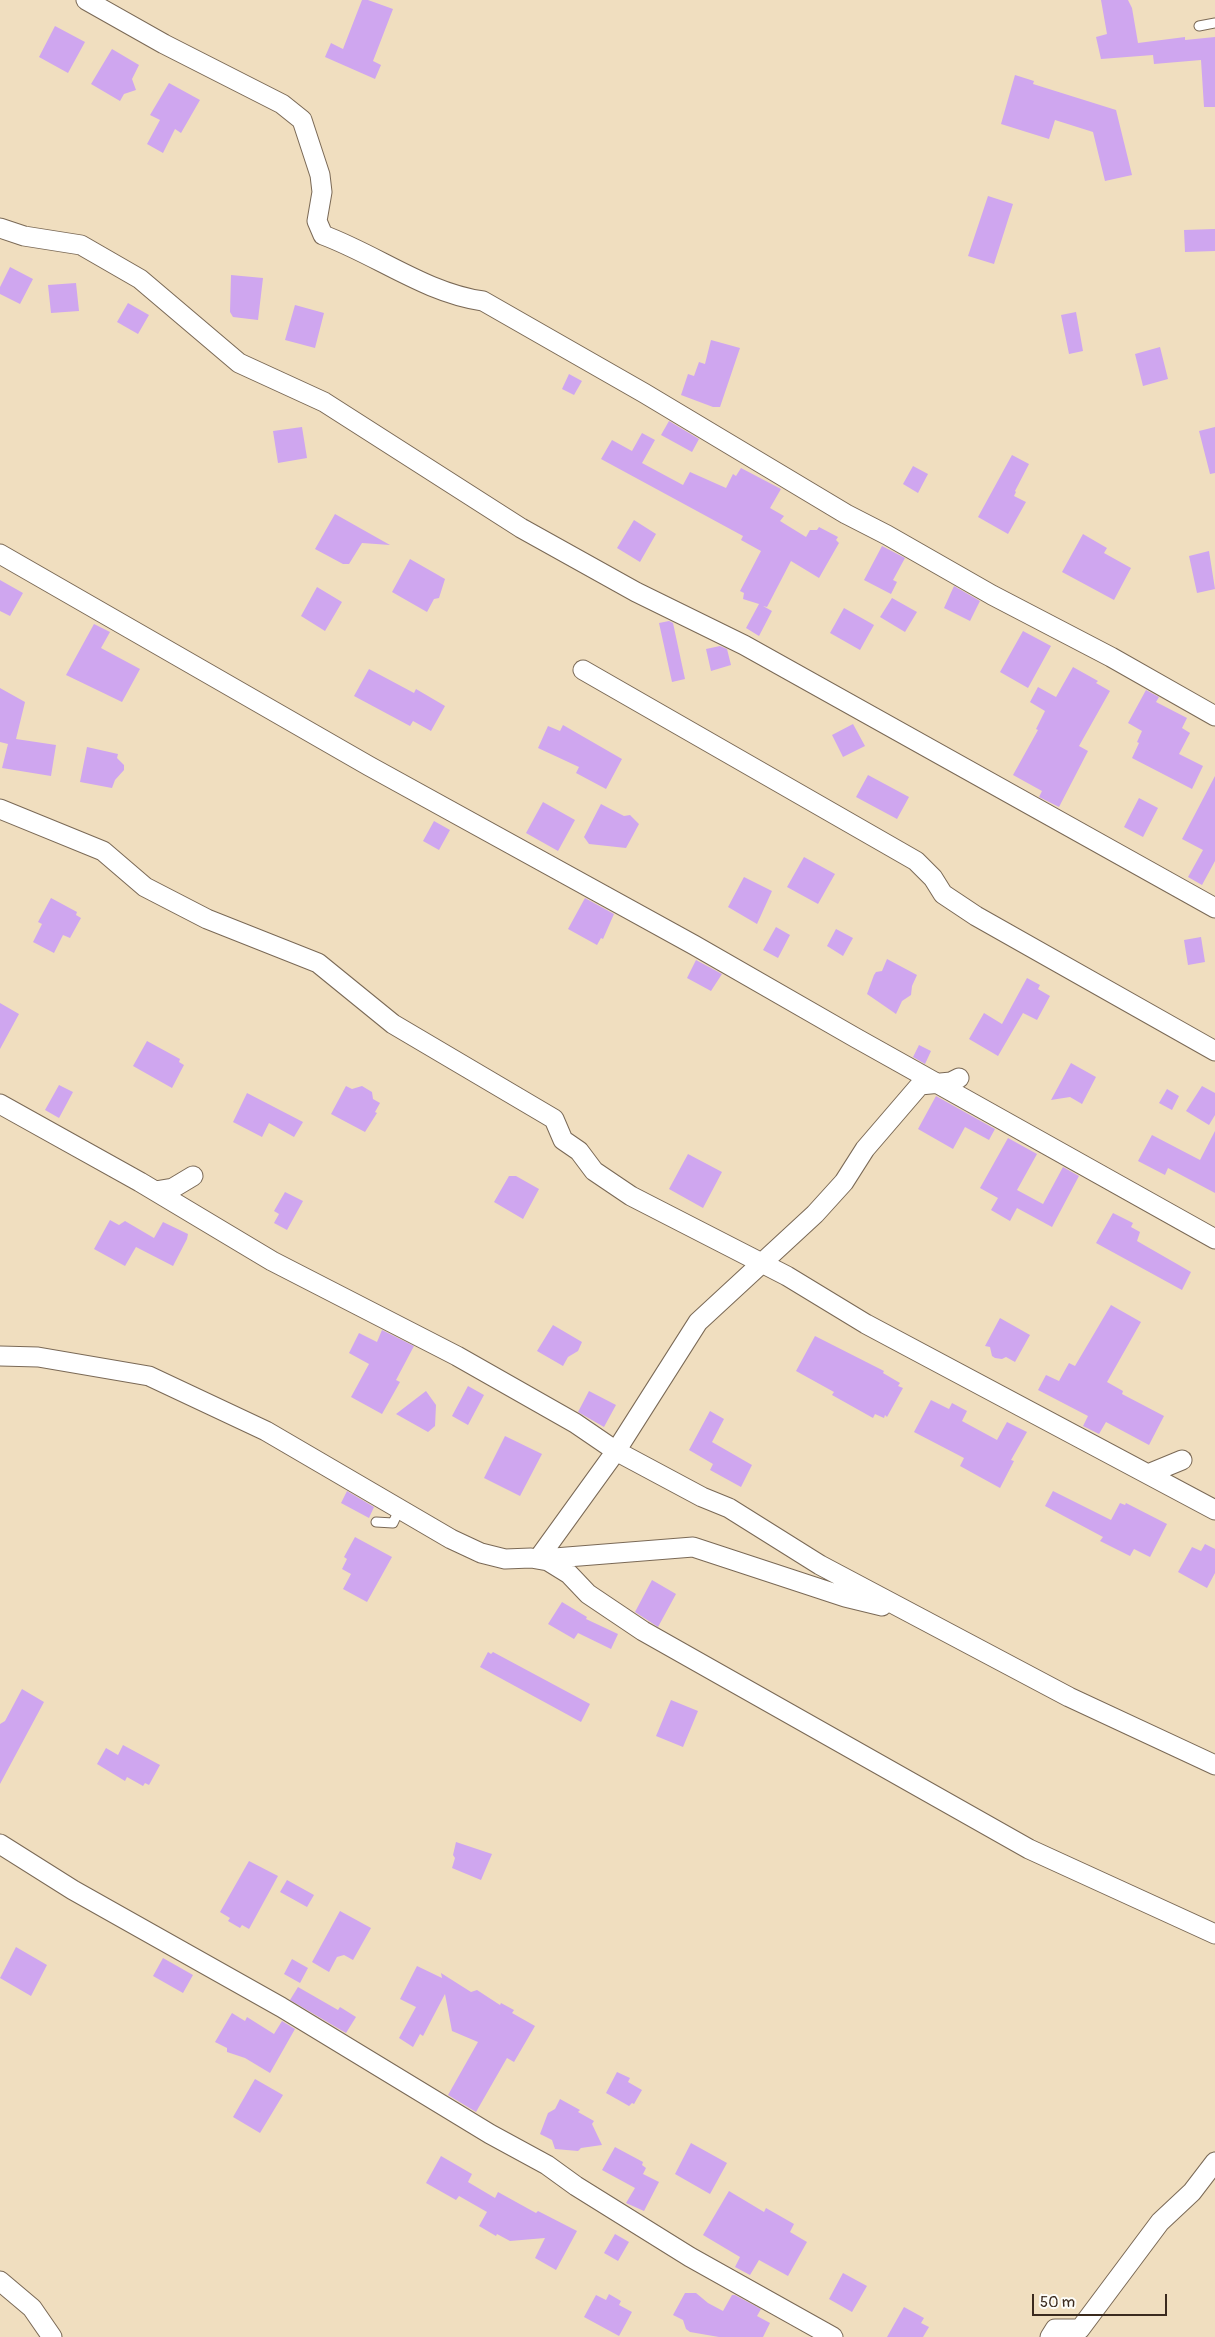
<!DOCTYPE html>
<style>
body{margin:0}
#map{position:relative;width:1215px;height:2337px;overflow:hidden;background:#f0debf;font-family:Pangolin,sans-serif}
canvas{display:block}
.scale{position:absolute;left:1032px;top:2294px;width:135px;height:22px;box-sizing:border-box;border:2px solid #3b2a1e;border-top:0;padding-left:6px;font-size:15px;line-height:18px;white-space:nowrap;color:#3b2a1e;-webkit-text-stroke:4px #fdfcf7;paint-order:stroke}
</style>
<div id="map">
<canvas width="1215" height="2337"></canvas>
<div class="scale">50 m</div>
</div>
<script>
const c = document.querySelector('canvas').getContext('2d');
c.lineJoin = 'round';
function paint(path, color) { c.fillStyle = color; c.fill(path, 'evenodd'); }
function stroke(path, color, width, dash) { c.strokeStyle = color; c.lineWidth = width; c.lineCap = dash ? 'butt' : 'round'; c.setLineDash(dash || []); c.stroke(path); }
paint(new Path2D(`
 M 362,0 L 368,0 L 393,9 L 373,61 L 381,65 L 375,79 L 325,57 L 331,43 L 343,49 Z
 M 1101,0 L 1128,0 L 1132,8 L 1138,43 L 1185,37 L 1185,40 L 1215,37 L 1215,107 L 1204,107 L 1201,60 L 1154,64 L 1153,55 L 1101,59 L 1096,37 L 1107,34 Z
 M 55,26 L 85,42 L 68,73 L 39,57 Z
 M 112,49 L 139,65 L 132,79 L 136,90 L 124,94 L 120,101 L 91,84 Z
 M 1015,75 L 1034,81 L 1033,84 L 1116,110 L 1132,175 L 1105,181 L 1093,132 L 1055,120 L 1049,139 L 1001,124 Z
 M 169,83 L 200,100 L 181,133 L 175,129 L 163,153 L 147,144 L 160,120 L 150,115 Z
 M 988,196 L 1013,204 L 994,264 L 968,256 Z
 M 1215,229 L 1215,251 L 1185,252 L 1184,230 Z
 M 10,267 L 33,279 L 20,304 L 0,294 L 0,287 Z
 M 231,275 L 263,278 L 258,320 L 233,317 L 230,312 Z
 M 76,283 L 79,311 L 51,313 L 48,285 Z
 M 128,303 L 149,315 L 138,334 L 117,322 Z
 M 295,305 L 324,313 L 315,348 L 285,340 Z
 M 1076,312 L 1083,351 L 1069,354 L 1061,315 Z
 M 711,340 L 740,348 L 720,407 L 713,407 L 681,395 L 688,374 L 694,376 L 699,362 L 705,364 Z
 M 1160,347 L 1168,379 L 1143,386 L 1135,354 Z
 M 569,374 L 582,381 L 574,395 L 562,389 Z
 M 669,421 L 699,439 L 692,452 L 661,435 Z
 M 302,427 L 307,458 L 278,463 L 273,431 Z
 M 1215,427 L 1215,473 L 1210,474 L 1199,431 Z
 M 642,433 L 655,440 L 642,463 L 683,485 L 690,472 L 726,488 L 733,474 L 736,476 L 741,468 L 781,489 L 770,508 L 784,516 L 780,521 L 806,537 L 810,530 L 817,530 L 819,527 L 838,537 L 836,540 L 839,543 L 819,578 L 791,561 L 767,607 L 763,606 L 772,611 L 759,636 L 746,628 L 759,604 L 743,599 L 744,593 L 740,591 L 761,551 L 741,540 L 743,536 L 601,459 L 612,440 L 632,451 Z
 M 1012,455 L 1029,464 L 1015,491 L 1016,492 L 1014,496 L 1026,502 L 1008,534 L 978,517 Z
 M 913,466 L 928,474 L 918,493 L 903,484 Z
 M 335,514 L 390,545 L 362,543 L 349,564 L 343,564 L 315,549 Z
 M 634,520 L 656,534 L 640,562 L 617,548 Z
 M 1083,534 L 1107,548 L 1104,553 L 1131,568 L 1114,600 L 1062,572 Z
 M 882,546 L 905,558 L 893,580 L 897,582 L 891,594 L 864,580 Z
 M 1209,551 L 1215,589 L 1197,593 L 1189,556 Z
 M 410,559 L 445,579 L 439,598 L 434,599 L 427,612 L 392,592 Z
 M 0,580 L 23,593 L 10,616 L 0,611 Z
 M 954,586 L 980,601 L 970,621 L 944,608 Z
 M 317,587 L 342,602 L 325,631 L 301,616 Z
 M 892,598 L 917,612 L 905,632 L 880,617 Z
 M 844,608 L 874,625 L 860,650 L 830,633 Z
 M 669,621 L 673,623 L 685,679 L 672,682 L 659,623 Z
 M 94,624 L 110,632 L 101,648 L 140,669 L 122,702 L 66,675 Z
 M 1023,631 L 1051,646 L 1028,688 L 1000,672 Z
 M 720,646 L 727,649 L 731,665 L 711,671 L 706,649 Z
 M 1073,667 L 1098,681 L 1096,683 L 1110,691 L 1079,746 L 1088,751 L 1059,807 L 1039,797 L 1042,791 L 1013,775 L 1038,730 L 1036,729 L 1045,711 L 1030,702 L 1038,687 L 1056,697 Z
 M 369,669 L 414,693 L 416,689 L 445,706 L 431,731 L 413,721 L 410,726 L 354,696 Z
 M 0,688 L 25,702 L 16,739 L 56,745 L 51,776 L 2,768 L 8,744 L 0,742 Z
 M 1146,690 L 1159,697 L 1156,702 L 1187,718 L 1182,728 L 1190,733 L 1179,754 L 1203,766 L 1192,789 L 1132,758 L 1139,743 L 1137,742 L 1142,731 L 1128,723 Z
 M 853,724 L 865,746 L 843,757 L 832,735 Z
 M 563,725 L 622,759 L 606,789 L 576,773 L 579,767 L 538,748 L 548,726 L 560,731 Z
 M 87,747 L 118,754 L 117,758 L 124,765 L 124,770 L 115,780 L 112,788 L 80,782 Z
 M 868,775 L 909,797 L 897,819 L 856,797 Z
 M 1215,776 L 1215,861 L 1202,885 L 1188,877 L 1203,850 L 1182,839 Z
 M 1139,798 L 1158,808 L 1143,837 L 1124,827 Z
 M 543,802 L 575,820 L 558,851 L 526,833 Z
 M 601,804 L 624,816 L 630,815 L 639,824 L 626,848 L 589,844 L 584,837 Z
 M 434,821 L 450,830 L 439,850 L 423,841 Z
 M 804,857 L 835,874 L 818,904 L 787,887 Z
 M 744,877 L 772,891 L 757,924 L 728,907 Z
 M 51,898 L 77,912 L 76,915 L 81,918 L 70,938 L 63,935 L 54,953 L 33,942 L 42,924 L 38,922 Z
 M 585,898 L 614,914 L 603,939 L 601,938 L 597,945 L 568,929 Z
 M 776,927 L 790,935 L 778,958 L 763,950 Z
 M 836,929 L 853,938 L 843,956 L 827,946 Z
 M 1201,937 L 1205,962 L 1188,965 L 1184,940 Z
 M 887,959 L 917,975 L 912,986 L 911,995 L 902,1001 L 896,1014 L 867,994 L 874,975 L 876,972 L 882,971 Z
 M 696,960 L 722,974 L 711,991 L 687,978 Z
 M 1027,978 L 1040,985 L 1038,989 L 1050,996 L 1037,1020 L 1023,1013 L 998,1056 L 969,1039 L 984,1013 L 1002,1024 Z
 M 0,1003 L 19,1014 L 0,1049 Z
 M 147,1041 L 180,1059 L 179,1062 L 184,1065 L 172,1088 L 133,1066 Z
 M 919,1045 L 931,1051 L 925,1064 L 913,1057 Z
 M 1071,1063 L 1096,1077 L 1082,1104 L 1070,1097 L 1051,1100 Z
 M 59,1085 L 73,1092 L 59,1118 L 45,1110 Z
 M 346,1086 L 352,1089 L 362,1086 L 372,1092 L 373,1099 L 380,1103 L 375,1112 L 377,1113 L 365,1132 L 331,1114 Z
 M 1202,1086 L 1215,1093 L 1215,1115 L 1209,1125 L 1186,1111 Z
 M 1167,1089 L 1179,1096 L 1172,1110 L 1159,1103 Z
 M 247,1093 L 303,1122 L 294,1137 L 269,1123 L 262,1137 L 233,1122 Z
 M 936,1096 L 995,1129 L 989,1140 L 965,1127 L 953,1149 L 918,1129 Z
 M 1215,1131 L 1215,1193 L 1168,1168 L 1165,1175 L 1138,1161 L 1152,1135 L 1200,1160 Z
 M 1008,1138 L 1037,1154 L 1017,1190 L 1043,1204 L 1063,1167 L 1079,1176 L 1052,1227 L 1017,1208 L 1010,1221 L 991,1210 L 998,1198 L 980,1188 Z
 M 688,1154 L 722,1172 L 703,1208 L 669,1189 Z
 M 509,1176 L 516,1176 L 539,1189 L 523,1219 L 494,1202 Z
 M 285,1192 L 303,1201 L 287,1230 L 274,1223 L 279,1214 L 274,1211 Z
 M 1113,1213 L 1133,1223 L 1131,1227 L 1140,1232 L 1137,1241 L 1191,1272 L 1182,1290 L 1096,1243 Z
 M 110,1220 L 119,1225 L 125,1221 L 154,1238 L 163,1222 L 188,1234 L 187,1239 L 173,1266 L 136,1247 L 125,1266 L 94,1249 Z
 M 1111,1305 L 1141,1322 L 1107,1382 L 1123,1391 L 1122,1394 L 1164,1416 L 1149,1445 L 1106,1422 L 1099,1434 L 1083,1426 L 1088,1416 L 1038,1390 L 1046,1375 L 1059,1381 L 1069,1363 L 1075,1366 Z
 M 1000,1318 L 1030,1335 L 1015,1362 L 1006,1357 L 1002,1359 L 995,1358 L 992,1356 L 990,1347 L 985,1346 Z
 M 553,1325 L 582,1342 L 578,1351 L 568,1357 L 563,1366 L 537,1351 Z
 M 382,1330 L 414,1346 L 396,1380 L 400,1382 L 382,1414 L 351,1397 L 369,1364 L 349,1353 L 359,1333 L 377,1342 Z
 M 815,1336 L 884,1371 L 883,1373 L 900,1383 L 898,1386 L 903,1388 L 887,1417 L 885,1415 L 884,1418 L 875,1414 L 873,1418 L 832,1395 L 834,1392 L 796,1371 Z
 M 468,1386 L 484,1395 L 468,1425 L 452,1416 Z
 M 426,1391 L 436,1405 L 435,1426 L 428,1432 L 396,1414 Z
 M 589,1391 L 616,1405 L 604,1427 L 578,1412 Z
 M 931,1400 L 949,1409 L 952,1403 L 967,1411 L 962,1421 L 997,1440 L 1007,1422 L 1027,1432 L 1011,1460 L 1014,1461 L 1000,1488 L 960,1466 L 964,1458 L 914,1432 Z
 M 710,1411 L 724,1419 L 712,1442 L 752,1465 L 741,1487 L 710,1470 L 713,1464 L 689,1450 Z
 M 505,1436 L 542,1454 L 520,1496 L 484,1478 Z
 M 347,1491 L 374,1507 L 369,1518 L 341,1503 Z
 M 1053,1491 L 1111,1520 L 1120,1503 L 1125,1505 L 1126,1503 L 1167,1524 L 1150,1557 L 1134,1549 L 1130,1556 L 1100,1541 L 1103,1537 L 1045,1506 Z
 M 355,1537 L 392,1557 L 367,1602 L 343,1589 L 351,1574 L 342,1569 L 347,1559 L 344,1557 Z
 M 1205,1544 L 1215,1549 L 1215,1573 L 1207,1588 L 1178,1572 L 1192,1547 L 1201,1551 Z
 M 652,1580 L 676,1594 L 658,1627 L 635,1612 Z
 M 562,1602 L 587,1617 L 586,1619 L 618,1634 L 611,1649 L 578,1633 L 574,1639 L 548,1624 Z
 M 488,1652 L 491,1654 L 493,1652 L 590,1704 L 581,1722 L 480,1667 Z
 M 22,1689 L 44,1702 L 0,1784 L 0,1724 L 5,1721 Z
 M 671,1700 L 698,1711 L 683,1747 L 656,1736 Z
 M 123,1745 L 160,1765 L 149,1785 L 145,1783 L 143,1786 L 127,1777 L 125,1781 L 97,1764 L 106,1748 L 118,1755 Z
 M 456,1842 L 492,1854 L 481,1880 L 452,1868 L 455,1858 L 453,1855 Z
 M 249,1861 L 278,1876 L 249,1929 L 242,1925 L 240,1928 L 228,1921 L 230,1918 L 220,1912 Z
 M 287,1880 L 314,1895 L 307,1907 L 280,1892 Z
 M 340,1911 L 371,1928 L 353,1960 L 344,1955 L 337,1957 L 329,1972 L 312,1962 Z
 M 16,1947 L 47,1965 L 31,1996 L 0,1978 Z
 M 163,1958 L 193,1975 L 183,1993 L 153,1976 Z
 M 292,1959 L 308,1968 L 300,1983 L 284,1974 Z
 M 417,1966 L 442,1978 L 441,1973 L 471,1992 L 477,1990 L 500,2005 L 501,2003 L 514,2010 L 512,2013 L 535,2026 L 514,2062 L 507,2058 L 476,2112 L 448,2095 L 478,2042 L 452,2031 L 445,1994 L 423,2036 L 420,2034 L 413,2047 L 399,2038 L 416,2007 L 400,1999 Z
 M 298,1987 L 338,2010 L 340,2007 L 356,2017 L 346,2033 L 290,2000 Z
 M 232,2013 L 245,2021 L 247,2017 L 274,2034 L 282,2021 L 295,2029 L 270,2073 L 245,2058 L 227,2052 L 227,2048 L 215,2042 Z
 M 617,2072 L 630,2078 L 628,2082 L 642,2090 L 634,2104 L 632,2103 L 629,2106 L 606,2093 Z
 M 255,2079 L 283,2095 L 260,2133 L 233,2117 Z
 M 560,2099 L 580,2110 L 578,2112 L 594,2121 L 592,2124 L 602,2145 L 581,2148 L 578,2151 L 555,2149 L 552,2140 L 540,2134 L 548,2113 L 555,2109 Z
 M 691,2143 L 727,2163 L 710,2194 L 675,2174 Z
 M 615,2147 L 643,2162 L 642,2165 L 646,2168 L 643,2174 L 659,2182 L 644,2211 L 626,2203 L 635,2188 L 602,2170 Z
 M 441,2156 L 472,2174 L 468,2182 L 495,2198 L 498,2192 L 536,2213 L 538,2211 L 577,2231 L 556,2270 L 535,2258 L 545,2238 L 510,2241 L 497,2234 L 496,2236 L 479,2226 L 487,2212 L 459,2196 L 456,2200 L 426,2183 Z
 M 729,2191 L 764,2212 L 766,2208 L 794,2224 L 790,2232 L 807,2242 L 788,2276 L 759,2260 L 750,2275 L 735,2267 L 740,2257 L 703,2235 Z
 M 615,2234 L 629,2242 L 618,2261 L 604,2253 Z
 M 843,2273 L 867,2286 L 852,2312 L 829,2299 Z
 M 685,2293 L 696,2293 L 708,2303 L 723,2311 L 732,2295 L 735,2295 L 761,2309 L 757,2316 L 770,2323 L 763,2337 L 719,2337 L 690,2332 L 686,2329 L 683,2320 L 673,2315 Z
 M 609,2294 L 621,2301 L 619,2305 L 632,2312 L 619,2336 L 584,2317 L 596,2295 L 606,2300 Z
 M 904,2307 L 924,2318 L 921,2323 L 929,2327 L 923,2337 L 887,2337 Z`), '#cfa6ef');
const service = new Path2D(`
 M 1199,26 L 1215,23
 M 376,1522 L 393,1523 L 399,1510`);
const minor = new Path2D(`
 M 86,0 L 164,44 L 282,104 L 302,120 L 320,175 L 322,192 L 317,221 L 323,235 C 377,255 426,293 483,301 L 644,393 L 846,514 L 887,535 L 992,595 L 1111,657 L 1215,716
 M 0,228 L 24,236 L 81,245 L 140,279 L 239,363 L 324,402 L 521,528 L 636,592 L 744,645 L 1215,908
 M 0,554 L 369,766 L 694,945 L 856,1038 L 1215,1239
 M 583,670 L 916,861 L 933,878 L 943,894 L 976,916 L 1215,1051
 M 0,809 L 103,851 L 145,887 L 207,919 L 318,963 L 393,1024 L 554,1119 L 563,1140 L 579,1151 L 594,1171 L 631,1196 L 787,1276 L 866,1324 L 1215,1510
 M 0,1104 L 140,1182 L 272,1261 L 457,1356 L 575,1423 L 616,1451 L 702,1497 L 729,1508 L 820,1565 L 1069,1697 L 1215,1765
 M 155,1191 L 173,1188 L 193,1176
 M 0,1356 L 38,1357 L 149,1376 L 266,1431 L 451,1539 L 481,1553 L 505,1559 L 531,1558 L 548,1561 L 569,1574 L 588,1594 L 643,1631 L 1029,1849 L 1215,1934
 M 1148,1474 L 1182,1460
 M 538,1559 L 616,1451 L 698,1322 L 815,1214 L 844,1182 L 865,1149 L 920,1085 L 951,1082 L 959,1078
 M 542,1559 L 693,1547 L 845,1597 L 882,1606
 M 0,1844 L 73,1890 L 281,2007 L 490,2134 L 547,2165 L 576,2186 L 690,2257 L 833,2337
 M 0,2281 L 32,2308 L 52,2337
 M 1050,2337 L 1055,2329 L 1080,2329 L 1160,2222 L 1192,2192 L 1215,2162`);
stroke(service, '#7a6956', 11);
stroke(minor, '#7a6956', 21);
stroke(service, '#fff', 9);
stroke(minor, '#fff', 19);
</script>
